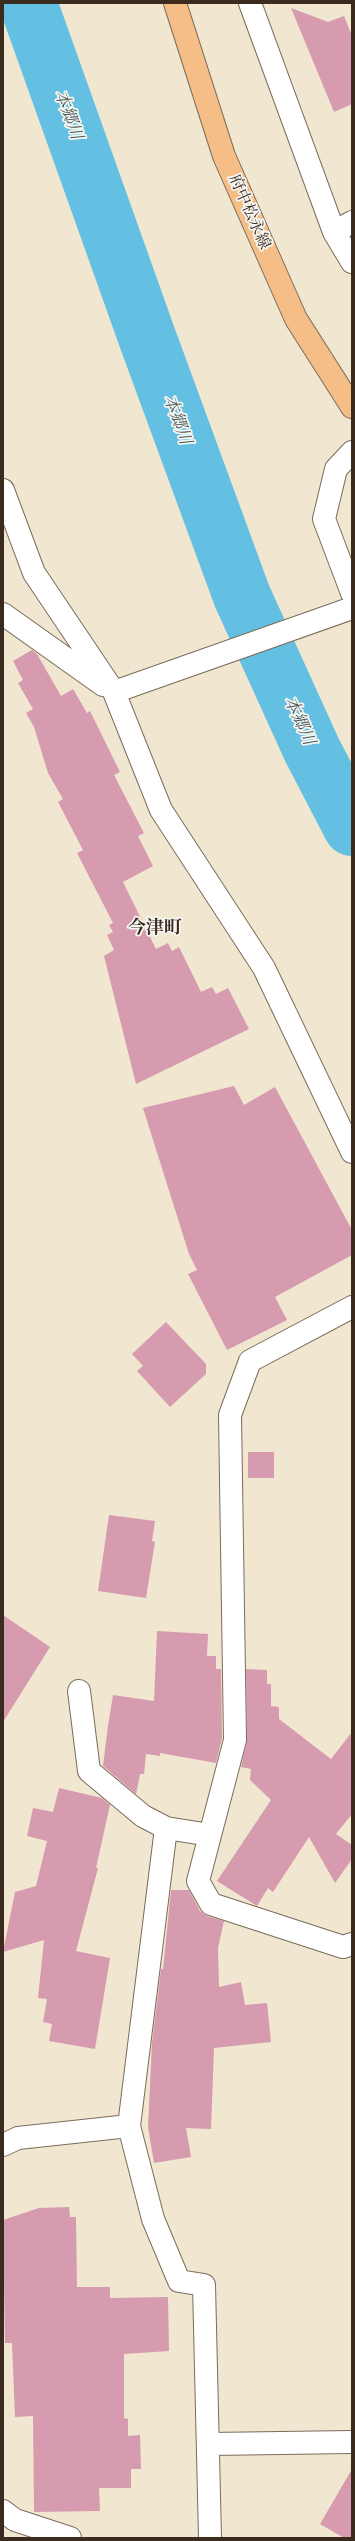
<!DOCTYPE html>
<meta charset="utf-8">
<style>
body{margin:0}
#map{position:relative;width:355px;height:2541px;overflow:hidden;background:#f1e6d0;font-family:"Old Standard TT",serif}
canvas{display:block}
.frame{position:absolute;inset:0;border:4px solid #3b2a1e;pointer-events:none}
</style>
<div id="map">
<canvas width="355" height="2541"></canvas>
<div class="frame"></div>
</div>
<script>
const c = document.querySelector('canvas').getContext('2d');
c.lineJoin = 'round';
function stroke(path, color, width, dash) { c.strokeStyle = color; c.lineWidth = width; c.lineCap = dash ? 'butt' : 'round'; c.setLineDash(dash || []); c.stroke(path); }
function paint(path, color) { c.fillStyle = color; c.fill(path, 'evenodd'); }
function drawText(font, color, halo, rows, align = 'center') {
  c.font = font + ' "Old Standard TT","Noto Serif JP",serif'; c.lineWidth = 3.5; c.setLineDash([]); c.textBaseline = 'middle'; c.strokeStyle = halo; c.fillStyle = color; for (const [text, x, y, turn = 0] of rows) {
    c.save(); c.translate(x, y); c.rotate((+turn || 0) * Math.PI / 180); c.textAlign = isNaN(turn) ? turn : align; if (halo) c.strokeText(text, 0, 0); c.fillText(text, 0, 0); c.restore();
  }
}
stroke(new Path2D(`
 M 28,3 L 147,337 L 242,596 L 312,750 L 352,827`), '#64c0e2', 58);
paint(new Path2D(`
 M 291,8 L 328,22 L 344,16 L 352,36 L 352,104 L 334,112 Z
 M 32,650 L 37,654 L 61,696 L 73,689 L 87,713 L 90,711 L 120,772 L 114,775 L 144,833 L 138,836 L 153,866 L 123,882 L 156,949 L 168,943 L 172,951 L 179,947 L 201,992 L 212,987 L 216,994 L 228,988 L 249,1029 L 136,1084 L 104,956 L 114,950 L 107,935 L 113,932 L 109,925 L 113,923 L 77,853 L 83,850 L 58,802 L 63,799 L 48,773 L 34,727 L 26,713 L 33,709 L 18,683 L 23,680 L 13,661 Z
 M 234,1086 L 244,1105 L 275,1087 L 352,1230 L 352,1255 L 275,1297 L 287,1320 L 227,1350 L 188,1274 L 197,1270 L 189,1254 L 143,1108 Z
 M 166,1322 L 206,1364 L 206,1374 L 170,1407 L 137,1371 L 143,1366 L 132,1354 Z
 M 248,1452 L 274,1452 L 274,1478 L 248,1478 Z
 M 109,1515 L 155,1521 L 152,1541 L 155,1542 L 146,1598 L 98,1591 Z
 M 3,1615 L 50,1647 L 3,1722 Z
 M 157,1631 L 208,1634 L 207,1656 L 216,1656 L 216,1669 L 221,1669 L 222,1738 L 216,1763 L 160,1753 L 160,1756 L 146,1754 L 144,1774 L 140,1774 L 136,1794 L 103,1766 L 108,1726 L 113,1695 L 154,1701 Z
 M 246,1669 L 267,1670 L 267,1684 L 271,1684 L 271,1706 L 279,1707 L 279,1719 L 331,1759 L 352,1732 L 352,1814 L 336,1834 L 352,1845 L 352,1859 L 335,1883 L 309,1837 L 273,1892 L 268,1888 L 257,1906 L 217,1881 L 271,1800 L 250,1780 L 251,1769 L 241,1767 L 247,1740 Z
 M 59,1788 L 102,1798 L 110,1805 L 96,1868 L 98,1868 L 76,1951 L 110,1958 L 95,2049 L 49,2041 L 52,2024 L 43,2022 L 47,1999 L 38,1998 L 44,1940 L 3,1952 L 15,1892 L 36,1886 L 47,1841 L 27,1836 L 33,1808 L 53,1812 Z
 M 171,1890 L 189,1890 L 200,1911 L 207,1916 L 224,1921 L 218,1948 L 219,1987 L 241,1982 L 245,2005 L 267,2003 L 271,2042 L 214,2048 L 211,2129 L 186,2128 L 191,2157 L 154,2163 L 148,2127 L 152,2043 L 161,1969 L 163,1969 Z
 M 69,2207 L 70,2217 L 76,2217 L 77,2287 L 110,2287 L 110,2298 L 168,2297 L 169,2351 L 124,2354 L 124,2418 L 128,2419 L 128,2436 L 140,2435 L 141,2469 L 131,2469 L 131,2488 L 99,2488 L 100,2511 L 34,2512 L 33,2416 L 15,2417 L 12,2343 L 5,2343 L 3,2220 L 39,2208 Z
 M 352,2469 L 352,2538 L 344,2538 L 320,2524 Z`), '#d69baf');
const minor = new Path2D(`
 M 250,3 L 334,232 L 352,262
 M 334,232 L 352,222
 M 3,490 L 34,573 L 114,692 L 161,810 L 264,968 L 352,1152
 M 3,614 L 103,685
 M 114,692 L 352,608
 M 352,1307 L 250,1361 L 230,1415 L 235,1740 L 198,1881 L 211,1904 L 343,1947 L 352,1944
 M 79,1691 L 89,1771 L 143,1816 L 166,1828 L 210,1835
 M 166,1828 L 129,2126 L 153,2219 L 179,2281 L 204,2285 L 210,2538
 M 3,2145 L 18,2138 L 129,2126
 M 210,2444 L 352,2442
 M 3,2511 L 15,2520 L 70,2538`);
const tertiary = new Path2D(`
 M 352,452 L 336,469 L 324,519 L 352,593`);
const primary = new Path2D(`
 M 175,3 L 224,156 L 296,319 L 352,407`);
stroke(minor, '#7b6c5c', 24);
stroke(tertiary, '#7b6c5c', 24);
stroke(primary, '#7b6c5c', 24);
stroke(minor, '#fff', 22);
stroke(tertiary, '#fff', 22);
stroke(primary, '#f6be87', 22);
drawText('16px', '#3b2a1e', '#f6f6f2', [
 ["府中松永線",249,212,66]
]);
drawText('italic 17px', '#475759', '#f6f6f2', [
 ["本郷川",68,115,70],
 ["本郷川",177,420,70],
 ["本郷川",299,721,66]
]);
drawText('bold 18px', '#3b2a1e', '#f6f6f2', [
 ["今津町",155,928]
]);
</script>
